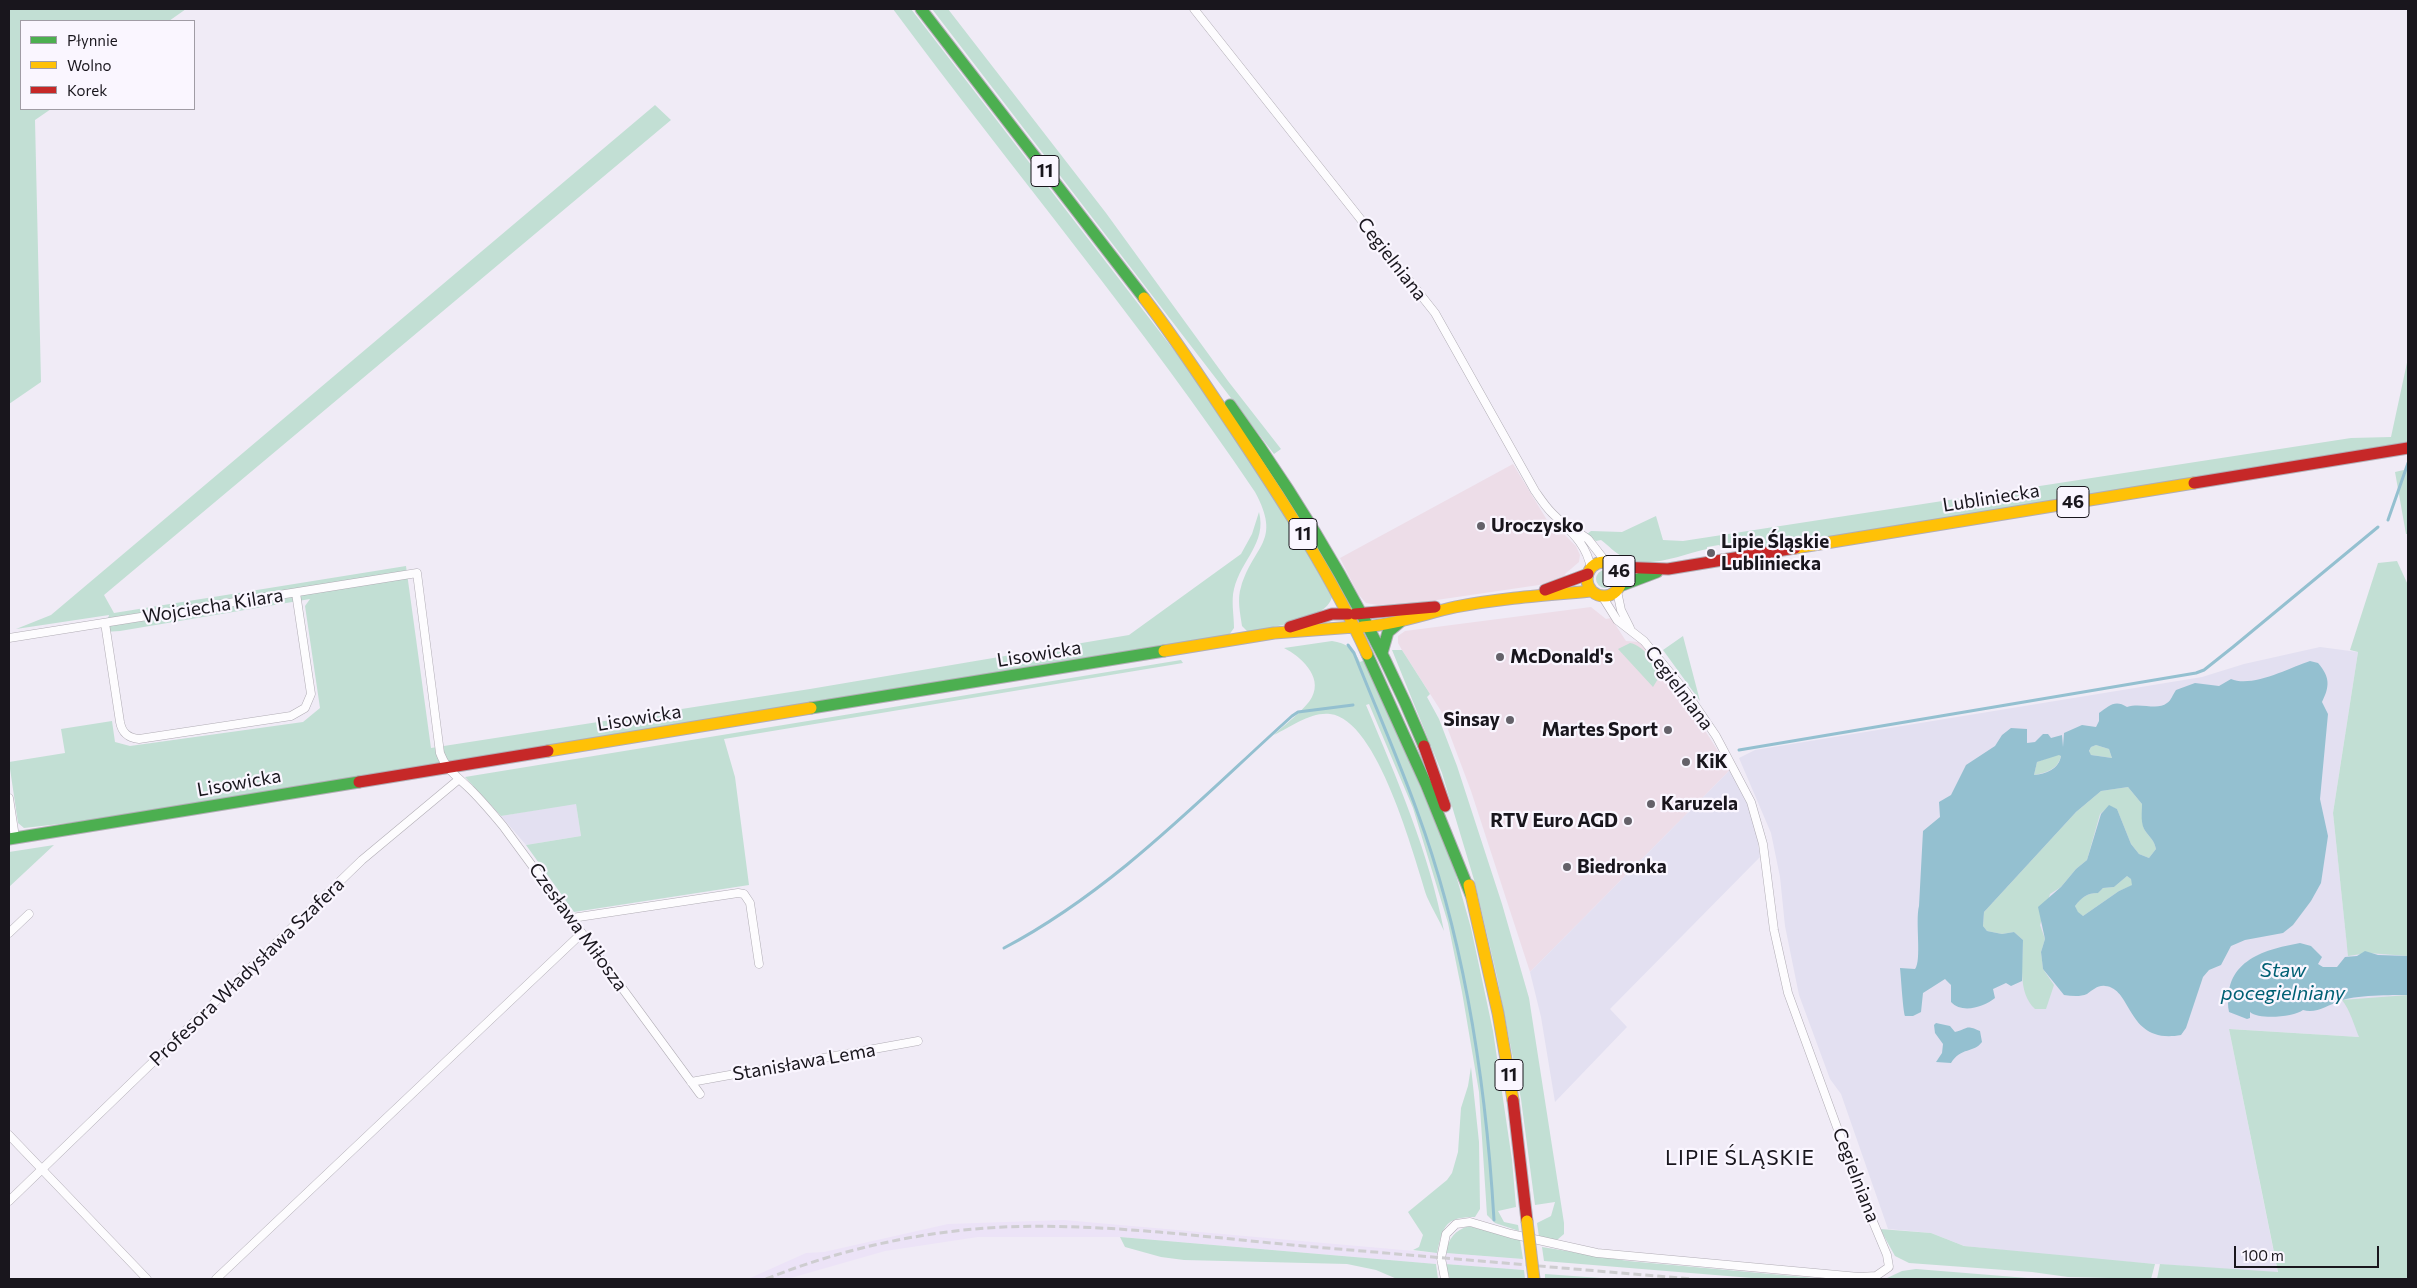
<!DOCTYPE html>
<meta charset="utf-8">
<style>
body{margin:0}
#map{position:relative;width:2417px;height:1288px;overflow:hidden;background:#f0ebf6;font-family:Commissioner,sans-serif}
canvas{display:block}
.frame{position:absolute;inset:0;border:10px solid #19161d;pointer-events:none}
.legend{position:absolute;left:20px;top:20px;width:175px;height:90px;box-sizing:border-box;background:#faf6ff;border:1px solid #a09ca5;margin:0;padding:6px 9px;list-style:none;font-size:15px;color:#19161d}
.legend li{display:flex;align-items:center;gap:10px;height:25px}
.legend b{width:25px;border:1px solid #a09ca5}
.scale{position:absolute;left:2234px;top:1246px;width:145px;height:22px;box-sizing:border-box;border:2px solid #19161d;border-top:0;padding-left:6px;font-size:15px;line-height:18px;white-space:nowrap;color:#19161d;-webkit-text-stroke:4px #faf6ff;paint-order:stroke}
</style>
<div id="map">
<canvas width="2417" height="1288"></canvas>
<div class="frame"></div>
<ul class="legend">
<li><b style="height:6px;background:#4caf50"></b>Płynnie</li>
<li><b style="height:6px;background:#ffc107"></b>Wolno</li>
<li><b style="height:6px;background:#c62828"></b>Korek</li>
</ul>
<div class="scale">100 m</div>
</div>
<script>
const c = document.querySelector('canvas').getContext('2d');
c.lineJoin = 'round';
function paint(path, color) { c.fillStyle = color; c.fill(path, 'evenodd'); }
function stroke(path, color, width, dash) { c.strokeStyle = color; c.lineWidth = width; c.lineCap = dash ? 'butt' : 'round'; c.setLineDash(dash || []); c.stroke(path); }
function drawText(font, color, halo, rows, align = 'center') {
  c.font = font + ' Commissioner,sans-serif'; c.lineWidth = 4.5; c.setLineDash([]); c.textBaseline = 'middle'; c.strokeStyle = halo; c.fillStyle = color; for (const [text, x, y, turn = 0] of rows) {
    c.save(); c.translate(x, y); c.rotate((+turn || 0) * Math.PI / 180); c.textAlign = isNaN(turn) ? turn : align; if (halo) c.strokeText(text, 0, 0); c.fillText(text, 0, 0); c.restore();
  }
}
paint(new Path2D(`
 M 1513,464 L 1556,535 L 1564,534 L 1576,546 L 1580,555 L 1579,562 L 1565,574 L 1566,578 L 1539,585 L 1416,603 L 1378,605 L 1366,603 L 1358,594 L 1340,558 Z
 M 1591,607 L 1606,619 L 1611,618 L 1626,641 L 1639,642 L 1682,694 L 1730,770 L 1530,972 L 1471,791 L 1441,711 L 1402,650 L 1398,643 L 1398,636 L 1405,631 Z`), '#eddde8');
paint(new Path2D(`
 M 2320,647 L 2358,652 L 2333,813 L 2347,945 L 2408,945 L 2408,1040 L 2229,1029 L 2278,1273 L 2089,1259 L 1964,1246 L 1931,1233 L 1888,1229 L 1841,1094 L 1830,1079 L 1799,995 L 1785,926 L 1780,877 L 1771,833 L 1739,758 L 1755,750 L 2202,677 L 2244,664 Z
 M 1730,770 L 1743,791 L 1756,829 L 1760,857 L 1610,1009 L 1627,1027 L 1555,1102 L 1541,1017 L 1530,972 Z
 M 576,803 L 581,836 L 526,845 L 501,816 Z`), '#e3e0f1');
paint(new Path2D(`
 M 1064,1220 L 1437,1253 L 1436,1264 L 1120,1237 L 978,1237 L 885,1251 L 787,1279 L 748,1279 L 806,1253 L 824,1252 L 948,1224 Z
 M 1446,1253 L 1523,1259 L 1524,1270 L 1445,1264 Z`), '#ece3f7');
paint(new Path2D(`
 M 9,9 L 186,9 L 169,21 L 21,21 L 21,109 L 51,109 L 35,120 L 41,382 L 9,404 Z
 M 893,9 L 911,9 L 1200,384 L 1297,535 L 1332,597 C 1326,621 1270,627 1248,632 L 1242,626 C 1240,613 1237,599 1241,587 C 1254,544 1282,542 1255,492 C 1143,325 1013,171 893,9 Z
 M 932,9 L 948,9 L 1106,213 L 1228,381 L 1281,449 L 1274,454 Z
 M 655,105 L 671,120 L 104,595 L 114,613 L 406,566 L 431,748 L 810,689 L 1129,635 L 1241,554 L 1252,534 L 1259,512 C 1267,543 1241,560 1234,589 C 1231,601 1234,615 1234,628 L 1229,635 L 85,821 L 24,828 L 18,823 L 9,762 L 65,753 L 61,729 L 112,721 L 115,742 L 130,746 L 303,722 L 320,708 L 305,606 L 310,599 L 120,631 L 104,632 L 109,615 L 16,629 L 51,615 Z
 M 2408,358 L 2408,442 L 1761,548 L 1724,549 L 1719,545 L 1707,547 L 1707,549 C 1680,555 1649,570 1623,557 C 1615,553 1608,545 1601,540 L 1596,541 L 1587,534 L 1591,531 L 1622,532 L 1656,516 L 1663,540 L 1683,541 L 2351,438 L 2391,437 Z
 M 2408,469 L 2408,534 L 2406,534 L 2395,472 Z
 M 2397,561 L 2408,585 L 2408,956 L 2368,953 L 2348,956 L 2333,813 L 2358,652 L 2350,650 L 2378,563 Z
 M1596 579a9 9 0 1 1 18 0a9 9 0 1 1-18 0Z
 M 1683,636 L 1700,701 L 1663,650 Z
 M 1332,641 C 1346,643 1354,649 1360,662 L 1367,659 L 1454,868 L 1471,928 L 1493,1031 L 1512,1160 L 1516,1207 L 1498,1211 L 1504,1222 L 1518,1225 L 1519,1231 L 1495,1223 L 1487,1215 L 1479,1092 L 1462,992 L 1448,923 L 1413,808 L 1369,704 L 1366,705 C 1397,779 1429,852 1444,931 C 1439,920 1432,908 1427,897 C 1414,857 1378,719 1330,714 C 1310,712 1291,727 1274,735 C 1284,725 1306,709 1312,697 C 1323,676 1300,656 1284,648 Z
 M 1630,643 C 1643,645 1655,663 1661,674 L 1653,687 L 1618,649 Z
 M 1392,650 L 1402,650 L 1430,694 L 1427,697 L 1439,719 L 1457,766 L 1502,904 L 1529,998 L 1564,1223 L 1564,1234 L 1557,1240 L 1539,1237 L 1537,1223 L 1551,1216 L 1555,1202 L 1535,1205 L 1521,1099 L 1497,977 L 1475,883 L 1442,773 Z
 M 1181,660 L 1183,663 L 724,739 L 735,777 L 749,885 L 574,912 L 526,845 L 581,836 L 576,804 L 501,816 L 465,777 Z
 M 2096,745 L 2109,749 L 2112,758 L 2091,755 L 2089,752 L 2091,747 Z
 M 2059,754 L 2061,755 C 2059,769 2046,773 2034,775 L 2037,762 Z
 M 2128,787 L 2142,804 C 2142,813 2141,825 2146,832 C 2151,839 2154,840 2156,849 L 2149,858 L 2139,854 L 2131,844 L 2117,809 L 2109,806 L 2100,814 L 2087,860 L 2076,869 L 2061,887 L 2050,894 L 2040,925 L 2045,939 L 2041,952 L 2043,969 L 2054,985 L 2046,1009 L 2035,1009 C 2017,992 2023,962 2023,940 L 2014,932 L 2002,934 L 1987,931 L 1983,926 L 1984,912 L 2076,812 L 2101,791 Z
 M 54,845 L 9,887 L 9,852 Z
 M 2127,876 L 2131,879 L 2133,885 L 2119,891 L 2083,916 L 2078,913 L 2075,906 C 2082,897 2087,893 2098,893 L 2103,888 L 2114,887 Z
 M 2408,995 L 2408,1279 L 2157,1279 L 2160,1264 L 2278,1272 L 2229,1029 L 2359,1037 C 2354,1025 2350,1010 2342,1000 Z
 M 1471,1067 L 1479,1142 L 1480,1209 L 1475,1217 C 1445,1217 1443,1226 1437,1253 L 1413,1250 L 1419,1247 L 1423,1235 L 1408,1212 L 1447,1180 L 1452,1173 L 1458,1152 L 1461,1108 L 1468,1086 Z
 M 1469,1226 L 1520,1240 L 1523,1259 L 1446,1253 C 1448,1239 1455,1230 1469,1226 Z
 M 1880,1229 L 1931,1233 L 1964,1246 L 2155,1264 L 2151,1279 L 2068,1277 L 2032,1272 L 1909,1263 L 1895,1256 Z
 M 1120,1237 L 1436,1264 L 1438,1279 L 1397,1279 L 1376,1270 L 1347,1264 L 1184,1260 L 1161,1257 L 1125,1247 Z
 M 1542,1247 L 1628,1261 L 1826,1279 L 1764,1279 L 1544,1261 Z
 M 1445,1264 L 1524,1270 L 1525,1279 L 1450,1279 Z
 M 1916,1269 L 2040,1279 L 1885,1279 L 1902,1271 Z
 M 1545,1274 L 1615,1279 L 1545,1279 Z`), '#c2dfd4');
paint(new Path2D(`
 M 2310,661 L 2318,663 C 2330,677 2330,686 2322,702 L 2328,714 L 2320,799 L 2328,836 L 2321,883 L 2311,901 L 2293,925 L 2283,933 L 2245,940 L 2231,946 L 2221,965 L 2209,970 L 2203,977 L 2186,1028 L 2181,1035 C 2126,1045 2133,988 2105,986 C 2098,985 2093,990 2087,994 C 2080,997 2072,996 2064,995 L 2043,969 L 2041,952 L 2045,939 L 2038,907 L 2061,887 L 2076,869 L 2087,860 L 2101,814 L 2109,805 L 2117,809 L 2131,844 L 2139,854 L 2149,858 L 2156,849 C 2154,840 2151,839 2146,832 C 2140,825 2142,812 2142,804 L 2128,787 L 2101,791 L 2076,812 L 1984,912 L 1983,926 L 1987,931 L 2002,934 L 2014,932 L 2023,940 L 2022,981 L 2011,986 L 2006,983 L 1993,989 L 1995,998 C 1984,1007 1962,1014 1951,1002 L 1951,985 L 1945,979 L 1923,993 L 1921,1012 L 1913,1016 L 1905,1016 C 1903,1011 1901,977 1900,968 L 1915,969 C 1922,961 1915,921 1919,906 L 1923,831 L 1940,817 L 1939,802 L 1951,795 L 1966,765 L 1995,746 L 2002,735 L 2011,728 L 2027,729 L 2027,743 L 2035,742 L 2043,734 L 2048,734 L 2051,738 L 2062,735 L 2063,747 L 2064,733 L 2082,725 L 2096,727 L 2099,721 L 2099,713 C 2109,706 2115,699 2127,707 C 2141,702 2157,711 2167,703 C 2171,701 2173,694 2176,690 L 2195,683 L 2219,686 L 2231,679 C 2252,688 2289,668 2310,661 ZM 2096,745 L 2109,749 L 2112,758 L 2091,755 L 2089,751 L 2091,747 ZM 2059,755 L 2061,756 C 2059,769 2046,774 2034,775 L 2037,762 ZM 2127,876 L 2131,879 L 2132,885 L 2119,891 L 2083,916 L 2078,912 L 2075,906 C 2082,897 2087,893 2098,893 L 2103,888 L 2114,887 Z
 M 2300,943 L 2311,946 L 2322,957 L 2318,964 L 2323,967 L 2337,967 L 2345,957 L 2357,956 L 2365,951 L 2378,955 L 2408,956 L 2408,995 C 2393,995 2353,995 2340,1001 C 2328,1005 2316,1014 2303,1010 C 2294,1017 2259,1020 2250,1012 L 2250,1018 L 2247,1019 L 2229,1012 C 2222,962 2261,950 2300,943 Z
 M 1936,1023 L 1950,1026 L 1955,1032 C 1968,1029 1965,1024 1980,1031 L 1982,1042 C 1974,1053 1961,1047 1951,1063 L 1936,1062 L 1942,1053 L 1943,1044 L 1935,1033 L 1934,1025 Z`), '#94c0d0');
stroke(new Path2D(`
 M 2388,520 L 2408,463
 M 1348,645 L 1354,653 C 1375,706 1398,758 1417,811 C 1465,941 1486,1082 1494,1220
 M 1739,750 L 2196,673 L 2204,670 L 2233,647 L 2378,527
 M 1004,948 C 1114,890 1201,798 1292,716 L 1298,712 L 1353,705`), '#94c0d0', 3);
const street = new Path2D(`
 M 1194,9 L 1435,313 L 1535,491 C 1540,498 1545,506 1552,513 C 1569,530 1587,543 1591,569
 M 1569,526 L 1588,539 L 1606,562
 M 1617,591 L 1621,610 L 1630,628
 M 105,623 L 120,722 C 122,733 128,738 139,739 L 291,716 L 305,708 L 311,694 L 296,593
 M 9,638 L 417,573 L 440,753 C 446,770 459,778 471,790 C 482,801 493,814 503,826 L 700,1094
 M 9,798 L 15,837
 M 572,918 L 738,893 L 744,894 L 750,903 L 759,964
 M 9,933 L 29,914
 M 691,1082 L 918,1041
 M 9,1135 L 147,1279
 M 9,1201 L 362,860 L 458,780
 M 216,1279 L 582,933
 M 1445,1279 L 1441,1258 L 1446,1234 L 1456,1224 L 1470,1222 L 1511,1234 L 1597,1253 L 1859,1277 L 1876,1276 L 1889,1267 L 1887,1255 L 1861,1193 L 1788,993 L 1774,930 L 1763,844 L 1751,802 L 1716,736 L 1686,692 L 1644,641 L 1617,620 L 1602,596`);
const fast = new Path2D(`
 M 921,9 L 1144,298
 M 1230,405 C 1308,512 1373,623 1424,746
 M 1620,586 L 1657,572
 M 1382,653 L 1388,632 L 1400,622
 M 1367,654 L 1426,784 L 1471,895
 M 811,708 L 1164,651
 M 9,839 L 359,782`);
const slow = new Path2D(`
 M 1144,298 C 1178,342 1208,389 1239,435 C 1286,506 1332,577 1367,654
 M 1795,548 L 2194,483
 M1587 579a17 17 0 1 1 34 0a17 17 0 1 1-34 0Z
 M 1362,627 C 1394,625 1424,614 1455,607 C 1500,598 1546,595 1592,591
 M 1164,651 L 1274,633 L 1354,627
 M 548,751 L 811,708
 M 1469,885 L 1498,1013 L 1513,1100`);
const jam = new Path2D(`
 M 2194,483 L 2408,448
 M 1616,567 L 1668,569 L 1795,548
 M 1545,590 L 1588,574
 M 1355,614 L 1435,607
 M 1290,627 L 1332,614 L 1348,614
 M 1424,746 L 1445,806
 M 359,782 L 548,751
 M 1513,1100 L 1527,1221`);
stroke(street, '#b1adb5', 9);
stroke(fast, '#b1adb5', 13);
stroke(slow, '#b1adb5', 13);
stroke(jam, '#b1adb5', 13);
stroke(street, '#fdfcfe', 8);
stroke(fast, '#4caf50', 11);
stroke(slow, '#ffc107', 11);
stroke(jam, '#c62828', 11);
stroke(new Path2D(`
 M 766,1279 C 841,1249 922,1231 1003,1227 C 1103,1223 1204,1237 1303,1246 C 1433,1257 1563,1268 1692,1279`), '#cecdd0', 3, [8, 4]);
const slowBridge = new Path2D(`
 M 1527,1221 L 1534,1279`);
stroke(slowBridge, '#b1adb5', 13, []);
stroke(slowBridge, '#ffc107', 11);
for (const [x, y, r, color] of [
 [1481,526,5,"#646169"],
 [1711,553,5,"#646169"],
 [1500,657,5,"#646169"],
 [1510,720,5,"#646169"],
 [1668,730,5,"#646169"],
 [1686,762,5,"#646169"],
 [1651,804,5,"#646169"],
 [1628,821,5,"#646169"],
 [1567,867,5,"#646169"]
]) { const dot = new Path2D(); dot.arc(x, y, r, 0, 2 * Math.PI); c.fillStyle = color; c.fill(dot); stroke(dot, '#faf6ff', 2); }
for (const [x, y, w] of [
 [1045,171,28],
 [2073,502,32],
 [1303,534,28],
 [1619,571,32],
 [1509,1075,28]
]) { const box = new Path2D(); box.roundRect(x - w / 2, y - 15.5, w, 31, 4); c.fillStyle = '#faf6ff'; c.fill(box); stroke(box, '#19161d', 1); }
drawText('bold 18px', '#19161d', null, [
 ["11",1045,171],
 ["46",2073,502],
 ["11",1303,534],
 ["46",1619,571],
 ["11",1509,1075]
]);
drawText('19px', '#19161d', '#faf6ff', [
 ["Cegielniana",1392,259,52],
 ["Lubliniecka",1991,498,-9],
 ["Wojciecha Kilara",213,606,-9],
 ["Lisowicka",1039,654,-9],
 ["Cegielniana",1679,688,53],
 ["Lisowicka",639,718,-9],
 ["Lisowicka",239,783,-10],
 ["Czesława Miłosza",578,927,54],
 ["Profesora Władysława Szafera",247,972,-44],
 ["Stanisława Lema",804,1062,-10],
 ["Cegielniana",1856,1175,69]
]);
drawText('bold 19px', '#19161d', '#faf6ff', [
 ["Uroczysko",1491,526],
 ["Lipie Śląskie",1721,542],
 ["Lubliniecka",1721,564],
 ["McDonald's",1510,657],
 ["Sinsay",1500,720,"right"],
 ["Martes Sport",1658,730,"right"],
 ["KiK",1696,762],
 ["Karuzela",1661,804],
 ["RTV Euro AGD",1618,821,"right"],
 ["Biedronka",1577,867]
], 'left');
drawText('italic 20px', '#006074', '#faf6ff', [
 ["Staw",2283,970],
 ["pocegielniany",2283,993]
]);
c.letterSpacing = '1px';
drawText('21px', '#19161d', '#faf6ff', [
 ["LIPIE ŚLĄSKIE",1740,1158]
]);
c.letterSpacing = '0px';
</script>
